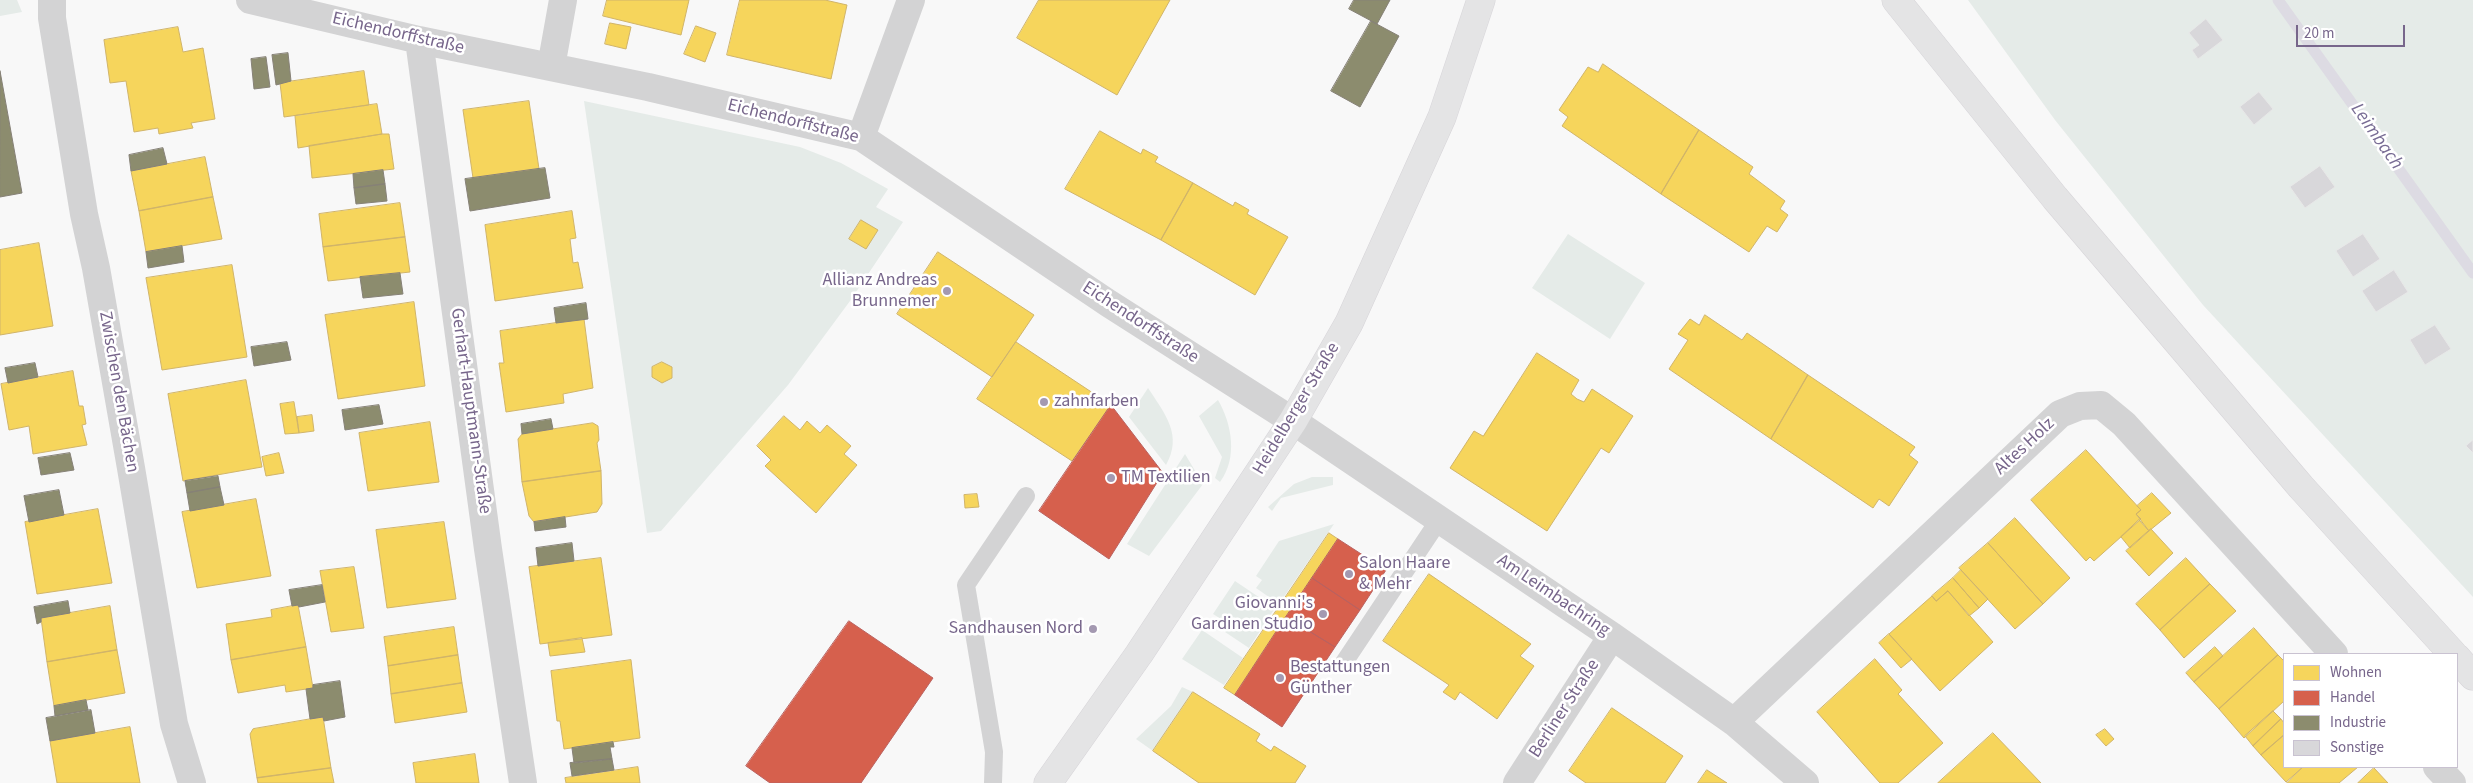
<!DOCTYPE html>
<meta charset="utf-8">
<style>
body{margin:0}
#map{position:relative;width:2473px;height:783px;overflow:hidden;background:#f8f8f8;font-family:"Source Sans 3",sans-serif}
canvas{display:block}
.legend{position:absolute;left:2283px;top:653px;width:175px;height:115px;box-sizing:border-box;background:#fff;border:1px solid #c9c2d1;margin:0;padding:6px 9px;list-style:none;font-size:15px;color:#77668b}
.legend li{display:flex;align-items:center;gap:10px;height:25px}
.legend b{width:25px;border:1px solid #c9c2d1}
.scale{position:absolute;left:2296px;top:25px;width:109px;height:22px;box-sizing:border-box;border:2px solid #77668b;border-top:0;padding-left:6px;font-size:15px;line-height:18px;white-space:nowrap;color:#77668b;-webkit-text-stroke:4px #fff;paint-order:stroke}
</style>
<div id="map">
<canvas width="2473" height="783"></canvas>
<ul class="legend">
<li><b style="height:14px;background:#f6d55c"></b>Wohnen</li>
<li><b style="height:14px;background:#d6604d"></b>Handel</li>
<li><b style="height:14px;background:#8c8c6e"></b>Industrie</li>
<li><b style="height:14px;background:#d8d7da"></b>Sonstige</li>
</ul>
<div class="scale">20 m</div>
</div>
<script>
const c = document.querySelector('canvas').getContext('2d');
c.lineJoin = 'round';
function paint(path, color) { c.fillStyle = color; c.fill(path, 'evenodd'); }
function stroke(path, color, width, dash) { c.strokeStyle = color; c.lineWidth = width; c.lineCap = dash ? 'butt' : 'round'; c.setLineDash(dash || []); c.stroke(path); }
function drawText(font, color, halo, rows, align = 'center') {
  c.font = font + ' "Source Sans 3",sans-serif'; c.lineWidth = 5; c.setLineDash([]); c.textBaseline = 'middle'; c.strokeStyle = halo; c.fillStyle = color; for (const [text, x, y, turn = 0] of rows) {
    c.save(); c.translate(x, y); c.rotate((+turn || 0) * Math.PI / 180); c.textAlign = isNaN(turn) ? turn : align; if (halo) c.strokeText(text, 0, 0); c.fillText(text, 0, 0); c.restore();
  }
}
paint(new Path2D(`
 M 0,0 L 17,0 L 22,12 L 0,16 Z
 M 1968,0 L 2473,0 L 2473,597 L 2203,305 L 2055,120 Z
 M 584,101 L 800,147 L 841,163 L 888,189 L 876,207 L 903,222 L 850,301 L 788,385 L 661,531 L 647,533 Z
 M 1568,234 L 1645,283 L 1610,339 L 1532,288 Z
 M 1148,388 C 1165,414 1183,435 1166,465 L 1129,417 Z
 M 1218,400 C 1232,424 1238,458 1220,482 L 1215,478 L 1222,457 L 1199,416 Z
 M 1185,454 L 1203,484 L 1149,556 L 1127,544 Z
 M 1312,477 L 1333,477 L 1333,485 L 1281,498 L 1272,511 L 1268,507 L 1294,484 Z
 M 1334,524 L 1279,604 L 1256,588 L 1262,580 L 1256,576 L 1279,541 Z
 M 1235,581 L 1275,608 L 1249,648 L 1225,632 L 1229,624 L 1213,614 Z
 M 1202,630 L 1243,658 L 1224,685 L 1182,659 Z
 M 1182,687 L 1193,692 L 1153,751 L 1136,739 L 1171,706 Z`), '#e5ebe8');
const homes = new Path2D(`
 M 607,0 L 689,0 L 681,35 L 603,16 Z
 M 740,0 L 825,0 L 847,5 L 831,79 L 727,55 Z
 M 1039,0 L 1170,0 L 1117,95 L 1017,38 Z
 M 610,23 L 631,27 L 626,49 L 605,44 Z
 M 696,26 L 716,33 L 705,62 L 684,54 Z
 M 178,27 L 183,52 L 203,48 L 215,119 L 191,123 L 193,128 L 159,134 L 158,128 L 134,132 L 126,81 L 110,83 L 104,40 Z
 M 1603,64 L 1699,130 L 1661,194 L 1562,126 L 1568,117 L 1559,110 L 1588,67 L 1598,72 Z
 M 364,71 L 369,105 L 284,117 L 280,83 Z
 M 529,101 L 539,169 L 473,178 L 463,110 Z
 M 377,104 L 382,134 L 298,148 L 295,116 Z
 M 1699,130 L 1753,167 L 1749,174 L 1785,201 L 1780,209 L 1788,215 L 1777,232 L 1767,226 L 1749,252 L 1661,194 Z
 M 1100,131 L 1141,154 L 1143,149 L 1158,157 L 1155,162 L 1193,183 L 1161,240 L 1065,189 Z
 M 382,134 L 389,134 L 394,169 L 312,178 L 309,146 Z
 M 205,157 L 213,197 L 139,211 L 131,171 Z
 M 1193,183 L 1233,206 L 1235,202 L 1249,210 L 1247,214 L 1288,237 L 1255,295 L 1161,240 Z
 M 213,197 L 222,239 L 146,252 L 139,211 Z
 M 400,203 L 405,237 L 323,247 L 319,214 Z
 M 572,211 L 576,238 L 570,239 L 573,263 L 578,262 L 583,288 L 495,301 L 485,225 Z
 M 861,220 L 878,230 L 866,249 L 849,239 Z
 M 405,237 L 410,272 L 328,281 L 323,247 Z
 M 39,243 L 53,326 L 0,335 L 0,250 Z
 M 938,252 L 1034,315 L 992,377 L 897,314 Z
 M 232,265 L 247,357 L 162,370 L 146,278 Z
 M 414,302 L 425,386 L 338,399 L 325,315 Z
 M 1705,315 L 1742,340 L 1747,333 L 1808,375 L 1771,439 L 1669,369 L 1688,340 L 1678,334 L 1690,319 L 1699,325 Z
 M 584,319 L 593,388 L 563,394 L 564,403 L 506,412 L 499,363 L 504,363 L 500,331 Z
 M 1016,342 L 1111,405 L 1072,461 L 977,399 Z
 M 1537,353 L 1579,380 L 1571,394 L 1577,399 L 1584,402 L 1592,389 L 1633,416 L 1609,453 L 1601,448 L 1547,531 L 1450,468 L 1474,431 L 1483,436 Z
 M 662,362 L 672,367 L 672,378 L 662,383 L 652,377 L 652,367 Z
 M 73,371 L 79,406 L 83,406 L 86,424 L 82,425 L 87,445 L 33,454 L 29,426 L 9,430 L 1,384 Z
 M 1808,375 L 1915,447 L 1909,455 L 1918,462 L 1889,506 L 1879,499 L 1873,508 L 1771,439 Z
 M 246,380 L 262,467 L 183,481 L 168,394 Z
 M 294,402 L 299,433 L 285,434 L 280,404 Z
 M 312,415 L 314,431 L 299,433 L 297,417 Z
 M 784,416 L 800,430 L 807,421 L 820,433 L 827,425 L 851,446 L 844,454 L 857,465 L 816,513 L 765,466 L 771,460 L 757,446 Z
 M 430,422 L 439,482 L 368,491 L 359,433 Z
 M 593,423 L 598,426 L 599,440 L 597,443 L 601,471 L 522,482 L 518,439 L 522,434 Z
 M 2086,450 L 2141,510 L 2136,514 L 2141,519 L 2094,561 L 2090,557 L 2086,561 L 2031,500 Z
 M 279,453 L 284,473 L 266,476 L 262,457 Z
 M 601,471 L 602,504 L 597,512 L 534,522 L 529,516 L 522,482 Z
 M 2152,493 L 2171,513 L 2149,531 L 2136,514 L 2141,510 L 2137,506 Z
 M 977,494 L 979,507 L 965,508 L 964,495 Z
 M 256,499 L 271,576 L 197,588 L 182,512 Z
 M 98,509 L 112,583 L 37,594 L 25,522 Z
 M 2015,518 L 2070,578 L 2043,604 L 1988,543 Z
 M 2139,520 L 2149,531 L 2130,548 L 2121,537 Z
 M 444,522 L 456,599 L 387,608 L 376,530 Z
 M 2151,529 L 2173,553 L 2149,576 L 2126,551 Z
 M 1329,533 L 1338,539 L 1235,695 L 1224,688 Z
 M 1988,543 L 2043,604 L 2015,629 L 1959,568 Z
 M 601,558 L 612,635 L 540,644 L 529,567 Z
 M 2186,558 L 2210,584 L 2160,630 L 2136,604 Z
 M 354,567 L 364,628 L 331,632 L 320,571 Z
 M 1961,570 L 1988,599 L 1979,608 L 1953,578 Z
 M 1429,574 L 1531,644 L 1520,656 L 1534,666 L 1497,719 L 1460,692 L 1455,700 L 1443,692 L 1449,685 L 1383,641 Z
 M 1953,578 L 1979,608 L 1969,616 L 1948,591 L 1936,601 L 1932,596 Z
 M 2210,584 L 2236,611 L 2184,658 L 2160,630 Z
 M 1948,591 L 1993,642 L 1940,691 L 1889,634 L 1932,596 L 1936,601 Z
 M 298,605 L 306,647 L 231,660 L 226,624 L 272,617 L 271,610 Z
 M 110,606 L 117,650 L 47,662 L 41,618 Z
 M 454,627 L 458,655 L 388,666 L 384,637 Z
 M 2254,628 L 2278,655 L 2219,709 L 2194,682 Z
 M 1889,634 L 1912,659 L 1901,668 L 1879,643 Z
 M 582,638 L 585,652 L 550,656 L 548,643 Z
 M 306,647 L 313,688 L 286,692 L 285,685 L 238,693 L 231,660 Z
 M 2215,647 L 2223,656 L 2194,682 L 2186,673 Z
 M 117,650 L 125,693 L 54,706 L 47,662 Z
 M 458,655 L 462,683 L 391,694 L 388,666 Z
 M 2278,655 L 2284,661 L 2284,701 L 2244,738 L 2219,709 Z
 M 1875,659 L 1902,690 L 1898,694 L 1943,743 L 1898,783 L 1880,783 L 1817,712 Z
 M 631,660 L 640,738 L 564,749 L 560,721 L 557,721 L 551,671 Z
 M 462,683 L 467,712 L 395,723 L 391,694 Z
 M 1193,692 L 1260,734 L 1256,741 L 1271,751 L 1274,746 L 1306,766 L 1295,783 L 1199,783 L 1153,751 Z
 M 1612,708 L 1683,756 L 1665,783 L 1586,783 L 1569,771 Z
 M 2273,711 L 2281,719 L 2253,746 L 2245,736 Z
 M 323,717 L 331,768 L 257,778 L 250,734 L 253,729 Z
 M 2281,719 L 2284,723 L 2284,735 L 2261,755 L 2253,746 Z
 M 130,727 L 140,783 L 57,783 L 50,741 Z
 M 2105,729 L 2114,739 L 2106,746 L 2096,735 Z
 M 1993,733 L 2041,783 L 1938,783 Z
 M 2284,735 L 2284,767 L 2303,767 L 2286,782 L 2261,755 Z
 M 475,754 L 479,783 L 416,783 L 413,763 Z
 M 638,767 L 640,783 L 566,783 L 565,778 Z
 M 2303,767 L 2358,767 L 2339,783 L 2287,783 Z
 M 331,768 L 334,783 L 258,783 L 257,778 Z
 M 2374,768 L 2388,783 L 2358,783 Z
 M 1707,770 L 1727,783 L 1698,783 Z`);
paint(homes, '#f6d55c');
stroke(homes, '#d0b46a', 1);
const shops = new Path2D(`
 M 1111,405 L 1163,473 L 1109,559 L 1039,511 Z
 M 1338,539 L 1386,570 L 1360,610 L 1312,578 Z
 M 1312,578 L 1360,610 L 1335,647 L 1286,617 Z
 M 1286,617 L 1335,647 L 1282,727 L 1235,695 Z
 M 849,621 L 933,678 L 861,783 L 770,783 L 746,766 Z`);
paint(shops, '#d6604d');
stroke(shops, '#ba6260', 1);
const industry = new Path2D(`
 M 1354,0 L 1390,0 L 1377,24 L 1349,9 Z
 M 1371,21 L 1399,36 L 1360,107 L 1331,91 Z
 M 288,53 L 291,81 L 276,85 L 272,55 Z
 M 266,57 L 270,87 L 254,89 L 251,59 Z
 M 0,71 L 22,193 L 0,197 Z
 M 163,148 L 167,164 L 131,171 L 129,155 Z
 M 545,168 L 550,198 L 470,211 L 465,179 Z
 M 383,170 L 385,184 L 354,188 L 353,174 Z
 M 385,184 L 387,201 L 356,204 L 354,188 Z
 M 182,246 L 184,262 L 148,268 L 146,252 Z
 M 400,273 L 403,294 L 363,298 L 360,277 Z
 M 586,303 L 588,319 L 556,323 L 554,308 Z
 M 287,342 L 291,360 L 254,366 L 251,347 Z
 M 35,363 L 38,377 L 8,383 L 5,368 Z
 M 379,405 L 383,424 L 345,430 L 342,410 Z
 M 551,419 L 553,429 L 522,434 L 521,424 Z
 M 70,453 L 74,470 L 41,475 L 38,458 Z
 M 218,476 L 220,487 L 187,493 L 185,481 Z
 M 220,487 L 224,505 L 190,511 L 187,493 Z
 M 59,490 L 64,515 L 29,522 L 24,496 Z
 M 565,517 L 566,527 L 535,531 L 534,522 Z
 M 572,543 L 574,561 L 538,566 L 536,548 Z
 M 322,585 L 325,602 L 299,607 L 298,605 L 292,606 L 289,590 Z
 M 68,601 L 70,613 L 41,618 L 41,622 L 37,624 L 34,607 Z
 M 340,681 L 345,717 L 324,721 L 323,717 L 310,719 L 306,689 L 313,688 L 313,685 Z
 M 86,700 L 88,710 L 55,716 L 54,706 Z
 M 91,710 L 95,733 L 50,741 L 46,718 Z
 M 613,742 L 614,747 L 610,747 L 612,759 L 574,763 L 572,748 Z
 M 612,759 L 614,770 L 572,776 L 570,763 Z`);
paint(industry, '#8c8c6e');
stroke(industry, '#868177', 1);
stroke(new Path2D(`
 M 2278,0 L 2473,273`), '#dddbe3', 11);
const building = new Path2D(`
 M 2206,19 L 2223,40 L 2198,59 L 2192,50 L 2199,45 L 2189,33 Z
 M 2259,92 L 2273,109 L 2254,125 L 2240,107 Z
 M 2320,166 L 2335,187 L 2305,208 L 2290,187 Z
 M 2363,234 L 2380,259 L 2353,277 L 2336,251 Z
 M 2394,270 L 2408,292 L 2376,312 L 2362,291 Z
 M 2435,325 L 2451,349 L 2425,365 L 2410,340 Z
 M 2473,440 L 2473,453 L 2466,446 Z`);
paint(building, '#d8d7da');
stroke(building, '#e8e8e8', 1);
const secondary = new Path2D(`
 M 1896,0 L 2055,198 L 2301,487 L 2453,654
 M 2457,658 L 2473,676
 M 1048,783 L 1139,654 L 1293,421 L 1349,323 L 1442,117 L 1481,0`);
stroke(secondary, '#d6d4d8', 29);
stroke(new Path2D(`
 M 1343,664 L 1439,520
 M 993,783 L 994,752 L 966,585 L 1026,496`), '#d3d3d4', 18);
stroke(new Path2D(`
 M 52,0 L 52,18 L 84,214 L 96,268 L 131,468 L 174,724 L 192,783
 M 250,0 L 419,40 L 648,87 L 861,137 L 1108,303 L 1293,421 L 1612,636 L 1734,722 L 1805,783
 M 419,40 L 488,549 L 523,783
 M 551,67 L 563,0
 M 861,137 L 911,0
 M 1734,722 L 2060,414 L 2080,406 L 2101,405 L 2124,424 L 2334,654
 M 2437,767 L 2452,783
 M 1517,783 L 1612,636`), '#d3d3d4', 28);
stroke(secondary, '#e4e4e5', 28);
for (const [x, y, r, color] of [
 [947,291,5,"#a499b1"],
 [1044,402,5,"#a499b1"],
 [1111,478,5,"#a499b1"],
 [1349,574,5,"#a499b1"],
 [1323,614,5,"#a499b1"],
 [1093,629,5,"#a499b1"],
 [1280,678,5,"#a499b1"]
]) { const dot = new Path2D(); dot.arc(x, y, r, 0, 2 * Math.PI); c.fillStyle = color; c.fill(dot); stroke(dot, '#fff', 2); }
drawText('18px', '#77668b', '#fff', [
 ["Eichendorffstraße",398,34,13],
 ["Eichendorffstraße",793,122,14],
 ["Eichendorffstraße",1140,323,33],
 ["Zwischen den Bächen",118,392,80],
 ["Heidelberger Straße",1297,409,-59],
 ["Gerhart-Hauptmann-Straße",470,411,82],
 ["Altes Holz",2025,447,-43],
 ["Am Leimbachring",1553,596,34],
 ["Berliner Straße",1565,709,-57]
]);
drawText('18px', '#77668b', '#fff', [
 ["Allianz Andreas",937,281,"right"],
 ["Brunnemer",937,302,"right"],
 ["zahnfarben",1054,402],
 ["TM Textilien",1121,478],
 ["Salon Haare",1359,564],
 ["& Mehr",1359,585],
 ["Giovanni's",1313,604,"right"],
 ["Gardinen Studio",1313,625,"right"],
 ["Sandhausen Nord",1083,629,"right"],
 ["Bestattungen",1290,668],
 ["Günther",1290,689]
], 'left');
drawText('italic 19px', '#786c94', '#fff', [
 ["Leimbach",2376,137,55]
]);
</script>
